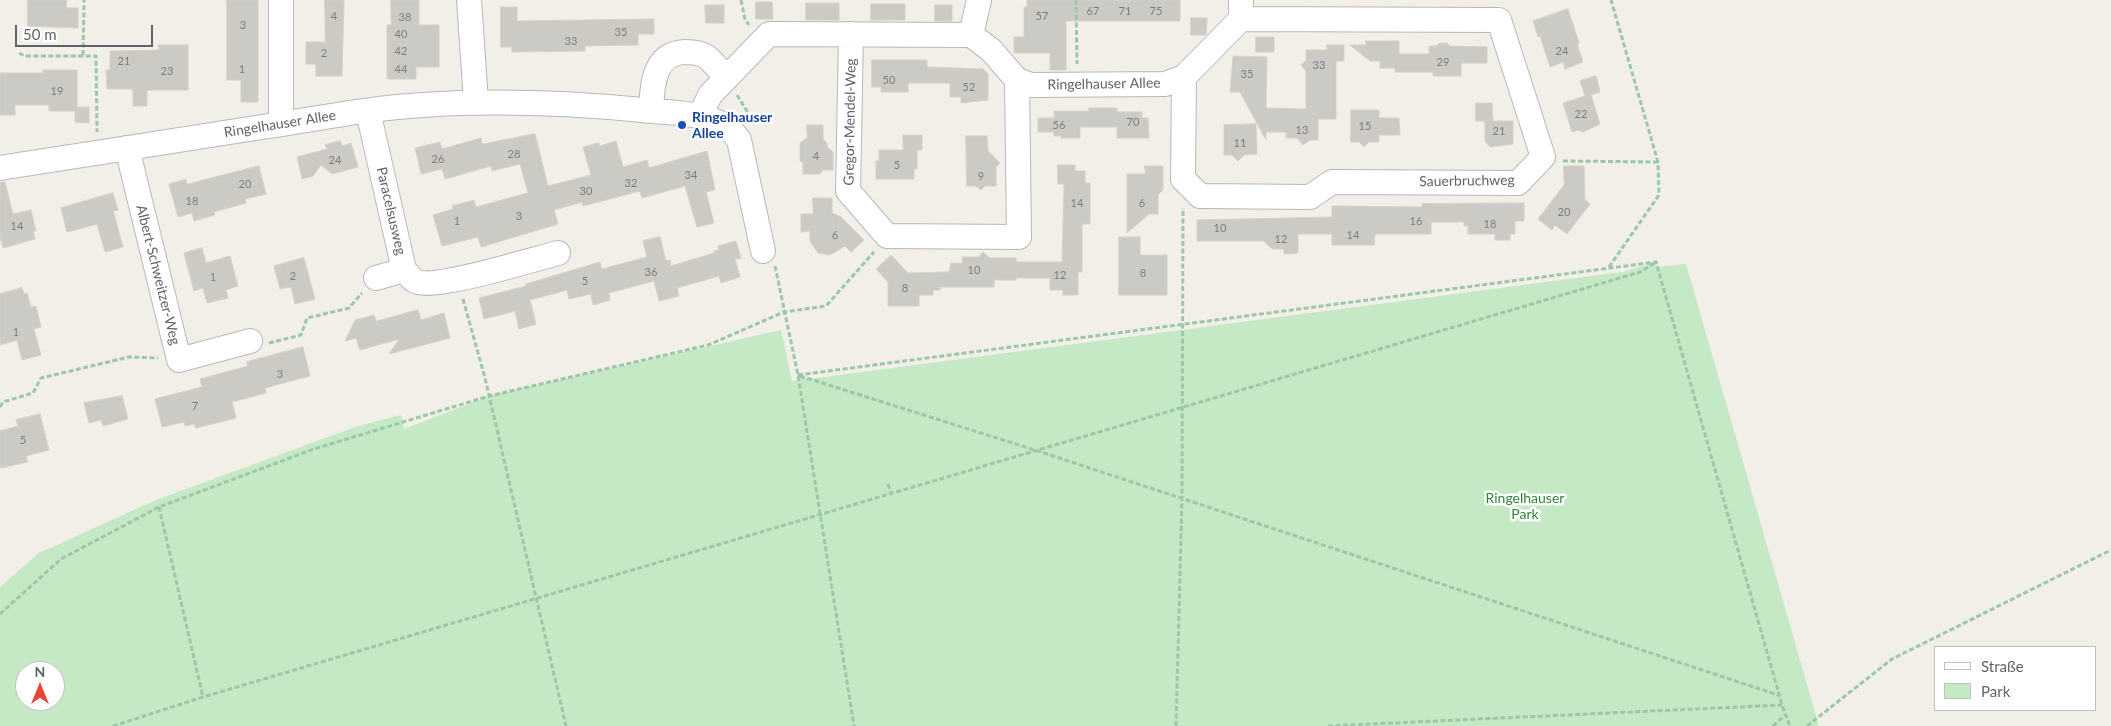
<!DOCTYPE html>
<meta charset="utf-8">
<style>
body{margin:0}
#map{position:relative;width:2111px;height:726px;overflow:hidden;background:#f1efe8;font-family:Lato,sans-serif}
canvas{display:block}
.legend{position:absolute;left:1934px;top:646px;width:162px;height:65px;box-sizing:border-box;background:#fff;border:1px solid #bfc1c3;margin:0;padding:6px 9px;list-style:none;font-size:15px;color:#5f6368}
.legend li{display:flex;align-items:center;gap:10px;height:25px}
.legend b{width:25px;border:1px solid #bfc1c3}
.north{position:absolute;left:15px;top:661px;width:50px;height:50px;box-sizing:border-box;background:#fff;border:1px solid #bfc1c3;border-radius:50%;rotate:0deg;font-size:14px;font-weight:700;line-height:20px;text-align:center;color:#5f6368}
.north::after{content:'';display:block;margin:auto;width:18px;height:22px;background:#ea4335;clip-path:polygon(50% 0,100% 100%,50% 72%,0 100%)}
.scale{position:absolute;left:15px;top:25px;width:138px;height:22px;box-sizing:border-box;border:2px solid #5f6368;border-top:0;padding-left:6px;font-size:15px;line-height:18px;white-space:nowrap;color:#5f6368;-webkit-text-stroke:4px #fff;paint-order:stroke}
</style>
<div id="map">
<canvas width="2111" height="726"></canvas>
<ul class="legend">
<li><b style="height:6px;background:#fff"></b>Straße</li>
<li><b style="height:14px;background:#c5e8c5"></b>Park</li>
</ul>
<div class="north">N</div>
<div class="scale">50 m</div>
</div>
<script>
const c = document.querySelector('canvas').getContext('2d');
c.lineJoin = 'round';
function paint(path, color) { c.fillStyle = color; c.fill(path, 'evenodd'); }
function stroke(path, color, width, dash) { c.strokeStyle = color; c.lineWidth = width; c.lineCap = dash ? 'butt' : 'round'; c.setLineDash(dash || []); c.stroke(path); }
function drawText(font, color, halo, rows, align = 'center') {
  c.font = font + ' Lato,sans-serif'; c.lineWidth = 5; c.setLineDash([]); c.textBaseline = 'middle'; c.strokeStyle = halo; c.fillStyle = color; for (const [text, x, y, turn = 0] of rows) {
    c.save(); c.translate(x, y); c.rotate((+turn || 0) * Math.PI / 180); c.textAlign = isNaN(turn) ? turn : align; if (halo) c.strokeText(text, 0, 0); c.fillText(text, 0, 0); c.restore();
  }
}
paint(new Path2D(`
 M 1656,262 L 1658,267 L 1686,264 L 1819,726 L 0,726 L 0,587 L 39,553 L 156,500 L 358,426 L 401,415 L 404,429 L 489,396 L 781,330 L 792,381 L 799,380 L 798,375 L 809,379 L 1622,272 ZM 25,671 L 55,671 L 55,701 L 25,701 Z`), '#c5e8c5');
const building = new Path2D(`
 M 28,0 L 67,0 L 66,8 L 78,8 L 78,28 L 28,26 Z
 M 227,0 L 258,0 L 258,102 L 241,102 L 241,80 L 227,80 Z
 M 325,0 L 344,0 L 342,76 L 316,76 L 316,64 L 306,64 L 306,42 L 325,42 Z
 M 391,0 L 419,0 L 419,25 L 439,25 L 439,67 L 416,67 L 416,79 L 387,79 L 387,25 L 391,25 Z
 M 1027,0 L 1180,0 L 1180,21 L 1066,21 L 1066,70 L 1050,70 L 1050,53 L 1014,53 L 1014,37 L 1024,37 L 1024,7 L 1027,7 Z
 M 756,2 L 772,2 L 773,19 L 756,19 Z
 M 806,3 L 839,3 L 839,20 L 806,20 Z
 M 871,4 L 905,4 L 905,20 L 871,20 Z
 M 705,5 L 724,5 L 724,23 L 706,23 Z
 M 935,5 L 952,5 L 952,21 L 935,21 Z
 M 501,7 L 517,7 L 517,21 L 654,19 L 654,34 L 638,34 L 638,45 L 585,46 L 585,51 L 512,52 L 512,47 L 501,47 Z
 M 1568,9 L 1579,43 L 1577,44 L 1583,62 L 1565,69 L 1563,62 L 1550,67 L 1540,36 L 1538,37 L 1533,21 Z
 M 1191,18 L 1207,18 L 1206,35 L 1191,35 Z
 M 1256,37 L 1274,37 L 1274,52 L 1256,52 Z
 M 1366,41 L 1399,41 L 1399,54 L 1429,54 L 1429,46 L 1436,46 L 1440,43 L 1447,43 L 1450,46 L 1487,47 L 1487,63 L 1461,63 L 1461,76 L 1433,76 L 1433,72 L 1395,72 L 1395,68 L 1380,68 L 1380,61 L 1370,61 L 1350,45 L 1366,45 Z
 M 158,45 L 188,45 L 188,90 L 147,90 L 147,106 L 133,106 L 133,89 L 107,89 L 106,70 L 110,70 L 110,51 L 159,50 Z
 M 1327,45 L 1344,45 L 1344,61 L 1336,61 L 1336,119 L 1318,119 L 1318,140 L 1310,140 L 1303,145 L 1297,138 L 1286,138 L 1286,132 L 1266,132 L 1266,140 L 1240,92 L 1230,92 L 1233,56 L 1267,57 L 1266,108 L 1306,109 L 1306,71 L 1301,65 L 1306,60 L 1306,50 L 1327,50 Z
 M 872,60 L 927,60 L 927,67 L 983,69 L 988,74 L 988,100 L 961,103 L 961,97 L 950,97 L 950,83 L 908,83 L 908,92 L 881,92 L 881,87 L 872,87 Z
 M 43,70 L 77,70 L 77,107 L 89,107 L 89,123 L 75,122 L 75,111 L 49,111 L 49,105 L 15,105 L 15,115 L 0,115 L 0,73 L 43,73 Z
 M 1596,76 L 1600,92 L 1591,95 L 1600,124 L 1583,132 L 1578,130 L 1572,132 L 1563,103 L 1585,96 L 1580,81 Z
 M 1476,103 L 1492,103 L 1493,121 L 1513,121 L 1513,144 L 1490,147 L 1485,141 L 1485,121 L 1476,121 Z
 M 1089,108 L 1117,108 L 1117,112 L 1142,112 L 1142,118 L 1148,118 L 1149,138 L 1117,138 L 1117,127 L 1080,127 L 1080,138 L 1061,138 L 1061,136 L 1054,136 L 1054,132 L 1038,132 L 1038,118 L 1054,118 L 1054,111 L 1089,111 Z
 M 1351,110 L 1379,110 L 1379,118 L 1399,118 L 1400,135 L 1379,135 L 1379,142 L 1369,142 L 1364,147 L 1359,142 L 1351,142 Z
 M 1256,124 L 1257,154 L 1244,155 L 1238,161 L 1232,155 L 1224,155 L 1224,125 Z
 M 807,125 L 823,125 L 823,139 L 827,143 L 827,147 L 833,152 L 833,170 L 823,170 L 820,174 L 803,174 L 803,163 L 800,161 L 800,143 L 807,138 Z
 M 535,134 L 548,186 L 591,175 L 583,147 L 599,143 L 600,146 L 616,141 L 623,167 L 647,160 L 649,168 L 707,151 L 715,190 L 706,192 L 714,223 L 697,227 L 685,186 L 642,198 L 640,191 L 583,206 L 582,202 L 554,210 L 558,224 L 481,247 L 478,237 L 442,246 L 433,215 L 453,209 L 452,206 L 474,200 L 476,207 L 528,193 L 520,164 L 492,171 L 491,166 L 445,179 L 442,169 L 421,174 L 415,148 L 440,142 L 442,149 L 481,138 L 482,144 Z
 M 903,135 L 922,135 L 922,150 L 917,150 L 917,169 L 914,169 L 914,179 L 876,179 L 876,161 L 879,161 L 879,150 L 903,150 Z
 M 966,136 L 987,136 L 988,151 L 1000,163 L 996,167 L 996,186 L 985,186 L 981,190 L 976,186 L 967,186 Z
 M 340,141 L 342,146 L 351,143 L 358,167 L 332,174 L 321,165 L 313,176 L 302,179 L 297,157 L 327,149 L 325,145 Z
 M 1058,165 L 1075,165 L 1075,171 L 1085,171 L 1085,183 L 1090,183 L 1090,224 L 1082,224 L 1082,272 L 1078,272 L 1078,295 L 1063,295 L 1063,290 L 1050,290 L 1050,278 L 1016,278 L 1016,280 L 994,280 L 994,287 L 940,287 L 940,290 L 933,290 L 933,295 L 919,295 L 919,306 L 888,306 L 888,282 L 876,269 L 891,255 L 908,273 L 949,272 L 951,263 L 963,263 L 962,257 L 979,257 L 983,252 L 990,258 L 1016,258 L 1016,262 L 1062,262 L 1064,184 L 1058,184 Z
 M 259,166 L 266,194 L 245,199 L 246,203 L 214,212 L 215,215 L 194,221 L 192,213 L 178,217 L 169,184 L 186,179 L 187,184 Z
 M 1145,166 L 1163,166 L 1163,190 L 1158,195 L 1158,214 L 1149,214 L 1127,233 L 1127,174 L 1145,174 Z
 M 1564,166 L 1584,166 L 1585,200 L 1590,204 L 1567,234 L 1555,225 L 1552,230 L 1538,219 L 1564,185 Z
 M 5,182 L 13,214 L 31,210 L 36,231 L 33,232 L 35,239 L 3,248 L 0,237 L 0,183 Z
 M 113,193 L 118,210 L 113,211 L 123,247 L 105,252 L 97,224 L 67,232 L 61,208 Z
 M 813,198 L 832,198 L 832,213 L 841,217 L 864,240 L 851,252 L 845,246 L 830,255 L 818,253 L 810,241 L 810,231 L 801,232 L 801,214 L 813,214 Z
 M 1505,203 L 1524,203 L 1524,221 L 1515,221 L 1515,234 L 1510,234 L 1510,240 L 1495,240 L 1495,234 L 1468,234 L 1468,226 L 1464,226 L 1464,222 L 1431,222 L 1431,234 L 1375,234 L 1374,245 L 1332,245 L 1332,234 L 1298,234 L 1298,253 L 1284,254 L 1284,249 L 1272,249 L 1264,241 L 1197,241 L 1197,220 L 1332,217 L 1332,206 L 1422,207 L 1422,204 Z
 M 660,237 L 666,261 L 670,260 L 671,266 L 714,253 L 714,251 L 719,250 L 718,246 L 736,241 L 741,258 L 735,259 L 740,277 L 721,283 L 719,276 L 677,288 L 679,296 L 659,301 L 654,281 L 609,293 L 610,300 L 593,305 L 591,294 L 569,299 L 567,290 L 530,300 L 536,324 L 519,329 L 515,311 L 484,319 L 479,298 L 526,286 L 526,284 L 600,262 L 602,269 L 647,257 L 643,241 Z
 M 1119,237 L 1140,237 L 1140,255 L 1167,255 L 1167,295 L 1119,295 Z
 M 202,248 L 206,263 L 230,256 L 238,286 L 226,290 L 228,298 L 207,303 L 203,288 L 194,291 L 184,253 Z
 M 304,258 L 315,299 L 295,304 L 291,287 L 280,289 L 274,266 Z
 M 22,288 L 24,294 L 27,293 L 31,307 L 36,306 L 41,327 L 34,329 L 41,355 L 22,360 L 17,340 L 0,345 L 0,294 Z
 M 418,310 L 421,320 L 444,313 L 450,338 L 389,354 L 399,339 L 360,350 L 356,338 L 345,341 L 355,320 L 374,315 L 376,321 Z
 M 303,347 L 310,376 L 265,388 L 266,393 L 232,402 L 236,418 L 196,428 L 194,424 L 185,426 L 184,422 L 162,427 L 155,399 L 202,387 L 200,379 L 248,366 L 247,362 Z
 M 122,396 L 128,419 L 103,426 L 101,420 L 89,423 L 84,403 Z
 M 40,414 L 49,450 L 26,456 L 28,462 L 0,468 L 0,431 L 18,426 L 16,420 Z`);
paint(building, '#cccac5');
stroke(building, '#d6d1c6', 1);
const minor = new Path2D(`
 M 281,0 L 281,124
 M 469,0 L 476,102
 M 851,34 L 848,191 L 887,236 L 1019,237 L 1017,80
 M 971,35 L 979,0
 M 1184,77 L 1183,179 L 1200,196 L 1310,197 L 1332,182 L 1518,183 L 1543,157 L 1499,20 L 1241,19
 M 368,111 L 404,270 C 408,273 411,279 415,281 C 433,291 534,259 558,253
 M 651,111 C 652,87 653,53 685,52 C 692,52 701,53 707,57 C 714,63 720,71 726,77
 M 700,116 L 710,95 L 769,34 L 971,35 L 991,50 L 1017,80 L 1031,85 L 1165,84 L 1184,77 L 1241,19 L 1241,0
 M 127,148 L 179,360 L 250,341
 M 0,168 C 87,154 175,141 262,127 C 315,119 369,108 423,105 C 496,100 569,103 642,110 C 675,114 718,110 739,140 L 763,251
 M 376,278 L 404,270`);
stroke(minor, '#b5b8bc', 26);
stroke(new Path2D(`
 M 741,0 L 745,19 L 749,25
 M 1076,0 L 1077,64
 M 19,53 L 25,56 L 96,56 L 97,132
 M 83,55 L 84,0
 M 737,95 L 753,121
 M 1563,161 L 1658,162
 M 775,266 L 798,375 L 854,726
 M 1609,267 L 1659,195 L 1658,162 L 1611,0
 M 463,299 L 485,378 L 566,726
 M 269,343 L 301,335 L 307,318 L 349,308 L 362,293
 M 798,375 L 1656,262 L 1782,705 L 1790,726
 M 800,376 L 1035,450 L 1778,695
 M 0,407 L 3,402 L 33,393 L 41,378 L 129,357 L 158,358
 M 888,484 L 891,493
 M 159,507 L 203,697
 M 0,614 L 61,559 L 159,507 L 314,449 L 489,396 L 708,345 L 784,312 L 826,306 L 874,252
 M 113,726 L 203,697 L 1640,272 L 1656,262
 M 1176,726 L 1182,498 L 1183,208
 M 1328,726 L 1782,705
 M 1773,726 L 1785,715
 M 1807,726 L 1892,659 L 2111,550`), '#9cc7a9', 3, [5, 2.5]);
stroke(minor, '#fff', 24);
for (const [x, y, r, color] of [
 [682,125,5,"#1a4fb4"]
]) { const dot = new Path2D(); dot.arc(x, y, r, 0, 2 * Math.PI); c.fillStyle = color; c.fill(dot); stroke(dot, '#fff', 2); }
drawText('11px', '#7a7d7f', null, [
 ["67",1093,11],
 ["71",1125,11],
 ["75",1156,11],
 ["4",334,16],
 ["57",1042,16],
 ["38",405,17],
 ["3",243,25],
 ["35",621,32],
 ["40",401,34],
 ["33",571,41],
 ["42",401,51],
 ["24",1562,51],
 ["2",324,53],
 ["21",124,61],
 ["29",1443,62],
 ["33",1319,65],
 ["1",242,69],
 ["44",401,69],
 ["23",167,71],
 ["35",1247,74],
 ["50",889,80],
 ["52",969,87],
 ["19",57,91],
 ["22",1581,114],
 ["70",1133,122],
 ["56",1059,125],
 ["15",1365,126],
 ["13",1302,130],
 ["21",1499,131],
 ["11",1240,143],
 ["28",514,154],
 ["4",816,156],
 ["26",438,159],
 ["24",335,160],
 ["5",897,165],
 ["34",691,175],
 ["9",981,176],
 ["32",631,183],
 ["20",245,184],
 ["30",586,191],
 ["18",192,201],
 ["14",1077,203],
 ["6",1142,203],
 ["20",1564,212],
 ["3",519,216],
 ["1",457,221],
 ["16",1416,221],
 ["18",1490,224],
 ["14",17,226],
 ["10",1220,228],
 ["6",835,235],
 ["14",1353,235],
 ["12",1281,239],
 ["10",974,270],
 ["36",651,272],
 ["8",1143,273],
 ["12",1060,275],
 ["2",293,276],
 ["1",213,277],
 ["5",585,281],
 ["8",905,288],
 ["1",16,332],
 ["3",280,374],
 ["7",195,406],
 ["5",23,440]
]);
drawText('14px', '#5f6368', '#fff', [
 ["Ringelhauser Allee",1104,84,-1],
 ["Gregor-Mendel-Weg",850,122,-89],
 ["Ringelhauser Allee",280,124,-9],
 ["Sauerbruchweg",1467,181,-1],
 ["Paracelsusweg",391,211,77],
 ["Albert-Schweitzer-Weg",158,275,76]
]);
drawText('bold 14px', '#164399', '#fff', [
 ["Ringelhauser",692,117],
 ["Allee",692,133]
], 'left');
drawText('14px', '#348238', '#fff', [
 ["Ringelhauser",1525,498],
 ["Park",1525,514]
]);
</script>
